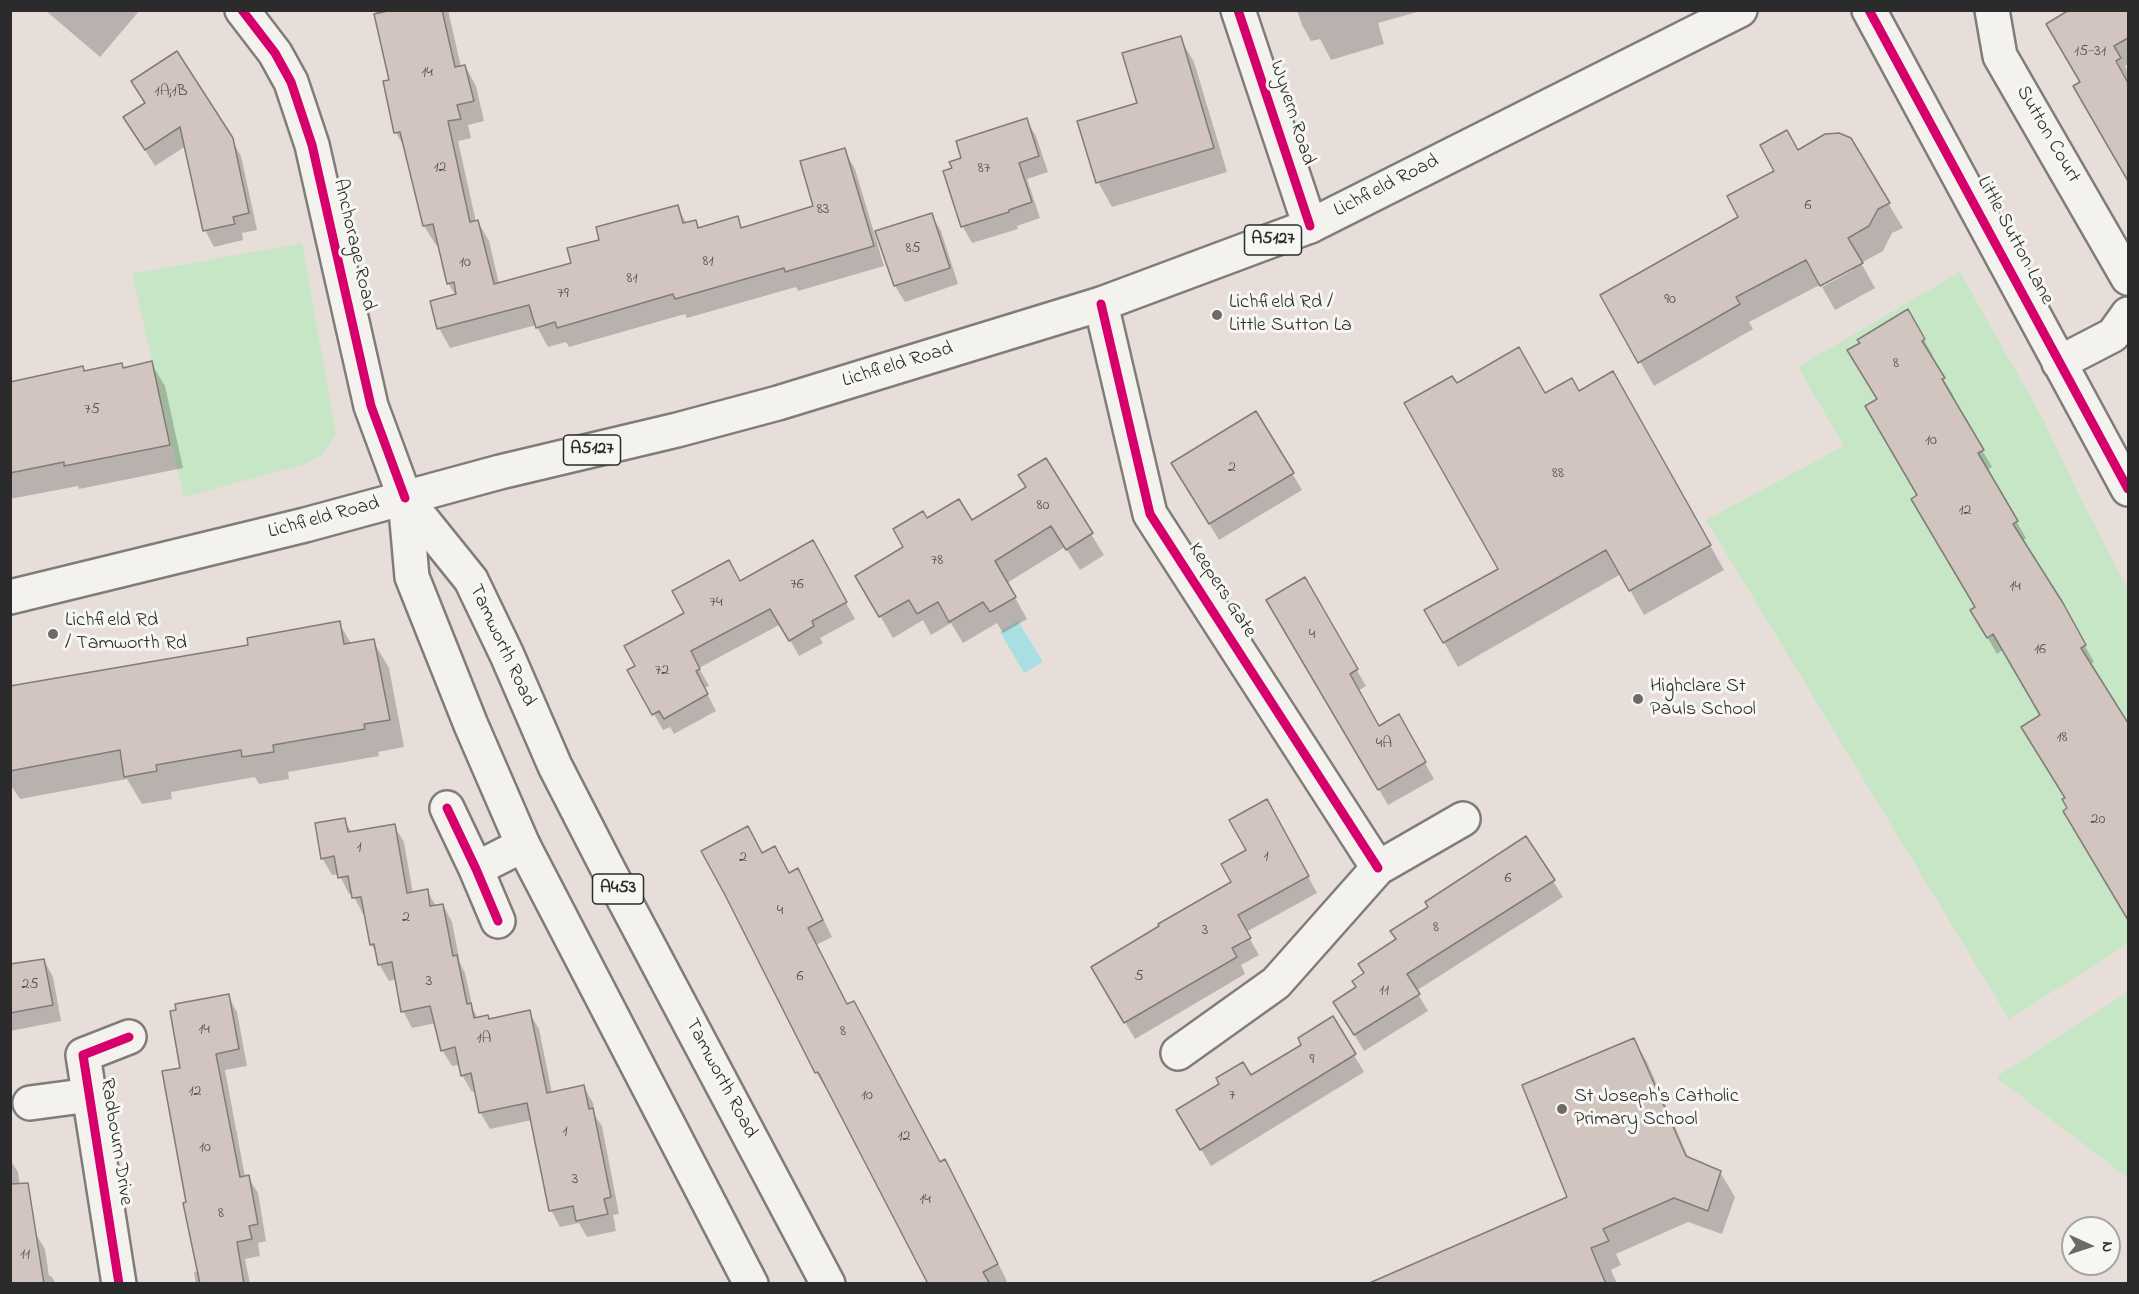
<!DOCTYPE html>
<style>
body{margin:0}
#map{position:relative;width:2139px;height:1294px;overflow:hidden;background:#e7deda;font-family:"Indie Flower",sans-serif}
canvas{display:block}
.frame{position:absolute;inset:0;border:12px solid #2b2b2b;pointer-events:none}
.north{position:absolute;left:2061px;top:1216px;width:60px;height:60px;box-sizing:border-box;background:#f6f6f2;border:2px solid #a5a5a2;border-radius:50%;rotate:93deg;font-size:16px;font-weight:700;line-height:24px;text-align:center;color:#2b2b2b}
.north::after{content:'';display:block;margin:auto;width:21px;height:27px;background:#6d6a68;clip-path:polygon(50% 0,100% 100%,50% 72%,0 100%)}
</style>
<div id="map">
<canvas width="2139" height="1294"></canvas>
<div class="frame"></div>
<div class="north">N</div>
</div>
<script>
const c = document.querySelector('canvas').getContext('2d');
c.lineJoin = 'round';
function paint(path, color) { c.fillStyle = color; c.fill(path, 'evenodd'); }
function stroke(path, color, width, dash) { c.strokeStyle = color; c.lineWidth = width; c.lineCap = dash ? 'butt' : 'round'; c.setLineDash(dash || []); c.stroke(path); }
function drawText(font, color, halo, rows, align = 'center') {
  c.font = font + ' "Indie Flower",sans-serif'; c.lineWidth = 6; c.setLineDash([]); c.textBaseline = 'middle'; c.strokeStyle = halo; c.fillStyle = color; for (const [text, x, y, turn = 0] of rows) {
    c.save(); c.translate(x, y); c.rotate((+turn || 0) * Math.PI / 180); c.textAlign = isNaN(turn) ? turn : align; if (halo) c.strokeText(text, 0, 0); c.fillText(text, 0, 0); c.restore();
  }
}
paint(new Path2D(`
 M 302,243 L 336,433 L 322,455 L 305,464 L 184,497 L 132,274 Z
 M 1960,272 L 2043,419 L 2078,493 L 2128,590 L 2128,944 L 2009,1019 L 1706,520 L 1844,446 L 1798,367 Z
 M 2128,992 L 2128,1178 L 1996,1077 Z`), '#c7e6c6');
paint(new Path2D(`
 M 1018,621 L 1043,662 L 1024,673 L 1000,632 Z`), '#a9dfe2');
paint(new Path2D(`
 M 45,10 L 140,10 L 100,57 Z
 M 375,10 L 448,10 L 461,67 L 465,66 L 476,86 L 484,121 L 468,125 L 471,138 L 458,141 L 476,222 L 478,222 L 489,241 L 499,284 L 573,265 L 601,241 L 677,207 L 687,224 L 696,221 L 700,229 L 737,218 L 743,229 L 815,207 L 844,150 L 855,169 L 884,266 L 798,291 L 796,287 L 687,318 L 685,314 L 569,347 L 566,342 L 548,347 L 536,325 L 450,348 L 439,328 L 456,296 L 448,283 L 439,245 L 436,245 L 424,226 L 407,151 L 396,133 L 385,82 L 391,81 Z
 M 1297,10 L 1424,10 L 1378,23 L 1384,44 L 1331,60 L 1320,39 L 1311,41 L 1302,25 Z
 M 2072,10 L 2128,10 L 2128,64 L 2125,66 L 2128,73 L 2128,80 L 2126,81 L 2128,86 L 2128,178 L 2075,87 L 2082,83 Z
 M 1180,38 L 1194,62 L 1227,172 L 1112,207 L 1098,182 L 1139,104 Z
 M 147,104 L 231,139 L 241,156 L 257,230 L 242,233 L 243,240 L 214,247 L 205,230 L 186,146 L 155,166 L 135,134 Z
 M 1026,120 L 1036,136 L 1048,172 L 1027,179 L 1040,218 L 1017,226 L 1018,229 L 972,243 L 963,227 L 945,172 L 953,169 L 963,158 Z
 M 1850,140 L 1903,228 L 1892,233 L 1883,251 L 1861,263 L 1875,288 L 1835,310 L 1822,287 L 1853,270 L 1852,268 L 1749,322 L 1753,329 L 1654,386 L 1602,295 L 1740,217 L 1776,172 L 1798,151 Z
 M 931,214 L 941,231 L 958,284 L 905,302 L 895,286 Z
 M 1908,311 L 1933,356 L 1930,357 L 1953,395 L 1950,396 L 1992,467 L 1987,470 L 2026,538 L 2022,541 L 2061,604 L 2094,662 L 2089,665 L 2128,730 L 2128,918 L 2065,812 L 2069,809 L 2042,716 L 2004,649 L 1997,654 L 1972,611 L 1977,608 L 1918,496 L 1879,400 Z
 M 151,363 L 165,386 L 183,468 L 79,489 L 78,486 L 10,499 L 10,383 L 82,368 L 85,373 L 121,365 L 124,369 Z
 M 1613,373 L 1724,570 L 1644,615 L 1621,574 L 1458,667 L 1426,611 L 1500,569 L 1456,385 L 1545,395 L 1579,393 Z
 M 1292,473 L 1302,490 L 1219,540 L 1183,480 Z
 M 1027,488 L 1091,534 L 1104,555 L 1080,570 L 1065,547 L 1007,583 L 1027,619 L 1003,633 L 997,623 L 963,643 L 951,623 L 931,635 L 923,620 L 893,638 L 857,576 L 905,547 L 926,520 L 971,523 Z
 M 812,542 L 855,619 L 820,638 L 823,643 L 799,656 L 781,624 L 699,668 L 709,686 L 704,688 L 716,711 L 674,734 L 670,727 L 663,730 L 629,671 L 740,582 Z
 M 1304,579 L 1366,686 L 1358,691 L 1379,728 L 1399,716 L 1434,779 L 1388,805 L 1268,600 Z
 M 339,623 L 352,645 L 373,641 L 389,668 L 404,747 L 378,752 L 379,756 L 288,772 L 289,779 L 259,784 L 255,777 L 171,792 L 172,799 L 142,804 L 127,779 L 20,799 L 10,784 L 10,687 L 249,646 Z
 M 1276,818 L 1317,893 L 1246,932 L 1259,955 L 1241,965 L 1245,974 L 1135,1039 L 1093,967 L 1233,882 L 1248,851 Z
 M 344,820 L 352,833 L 394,826 L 404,842 L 413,894 L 427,891 L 436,906 L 443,905 L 452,922 L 460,963 L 465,973 L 473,1009 L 478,1019 L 490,1021 L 529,1012 L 539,1029 L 552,1093 L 584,1087 L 593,1103 L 595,1116 L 602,1126 L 619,1214 L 613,1215 L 616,1231 L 587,1237 L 579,1223 L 560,1227 L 551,1210 L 532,1120 L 490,1129 L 480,1112 L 476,1091 L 472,1092 L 462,1075 L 460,1065 L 452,1066 L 442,1050 L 436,1023 L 412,1028 L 403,1011 L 397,979 L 389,981 L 379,964 L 377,954 L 371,944 L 366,914 L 363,914 L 352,893 L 349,894 L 339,874 L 332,875 L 322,858 Z
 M 762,854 L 807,886 L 832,937 L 816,945 L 847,1006 L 940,1163 L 954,1177 L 1007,1281 L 1001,1284 L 929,1284 L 828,1088 L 826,1089 L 816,1072 Z
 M 1553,881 L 1563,897 L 1416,991 L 1428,1011 L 1364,1051 L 1335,1002 Z
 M 44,960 L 53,977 L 61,1021 L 10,1031 L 10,966 Z
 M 228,996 L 237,1012 L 247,1066 L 225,1070 L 245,1177 L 248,1177 L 258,1193 L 266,1241 L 258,1243 L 260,1256 L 245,1259 L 250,1284 L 196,1284 L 194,1272 L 199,1271 L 188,1203 L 182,1069 Z
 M 1332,1018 L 1364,1072 L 1211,1166 L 1178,1111 L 1221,1085 L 1251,1077 L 1303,1045 Z
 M 1634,1039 L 1648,1064 L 1689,1159 L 1720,1172 L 1735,1197 L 1722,1234 L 1688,1222 L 1616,1254 L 1621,1265 L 1611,1270 L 1617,1284 L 1414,1284 L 1569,1197 Z
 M 10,1160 L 18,1172 L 27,1234 L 35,1233 L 45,1249 L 49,1276 L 51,1276 L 56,1284 L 10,1284 Z`), '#0003');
const building = new Path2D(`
 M 392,10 L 442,10 L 455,67 L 465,65 L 474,101 L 457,105 L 461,119 L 448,121 L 470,222 L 478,220 L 494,284 L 571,263 L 567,248 L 599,240 L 596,227 L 678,205 L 683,223 L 696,220 L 698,228 L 738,216 L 741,228 L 813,206 L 800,161 L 845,148 L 874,246 L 785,272 L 784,268 L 675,299 L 673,294 L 557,328 L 555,322 L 536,328 L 529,305 L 437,329 L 430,301 L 456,294 L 454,282 L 447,284 L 433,224 L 423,226 L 400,132 L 394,133 L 383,81 L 389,80 L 374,14 Z
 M 2069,10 L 2128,10 L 2128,38 L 2114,46 L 2121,58 L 2116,61 L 2128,83 L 2128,181 L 2073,86 L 2080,82 L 2046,24 Z
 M 1181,36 L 1214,148 L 1096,183 L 1077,121 L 1137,103 L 1122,53 Z
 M 177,51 L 233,138 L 249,213 L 233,217 L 235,224 L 203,231 L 180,127 L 145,150 L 123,117 L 145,103 L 131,81 Z
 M 1027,118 L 1039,156 L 1019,163 L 1032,202 L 1009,210 L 1009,212 L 961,227 L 943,171 L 952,168 L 949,162 L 961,158 L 956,141 Z
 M 1787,130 L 1798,150 L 1825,134 L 1839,133 L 1851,138 L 1890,203 L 1878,209 L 1869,226 L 1848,238 L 1863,263 L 1820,286 L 1806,260 L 1736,297 L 1740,304 L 1638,363 L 1600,295 L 1738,217 L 1727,196 L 1774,171 L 1760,145 Z
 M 932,213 L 950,268 L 894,286 L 875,231 Z
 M 1908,309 L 1925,339 L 1922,341 L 1945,378 L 1942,379 L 1984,450 L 1978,453 L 2018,521 L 2013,524 L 2063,603 L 2086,645 L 2081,648 L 2128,723 L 2128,920 L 2063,811 L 2067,808 L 2062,799 L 2065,798 L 2021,727 L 2040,715 L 1993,634 L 1987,638 L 1970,610 L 1975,607 L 1911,499 L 1917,495 L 1865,406 L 1877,399 L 1847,350 L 1860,343 L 1857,340 Z
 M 1519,347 L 1545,393 L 1572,378 L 1579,391 L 1613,371 L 1711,545 L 1629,591 L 1606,550 L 1443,643 L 1424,610 L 1498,569 L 1404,403 L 1452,376 L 1457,383 Z
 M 152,361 L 170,445 L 64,466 L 64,462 L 10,473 L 10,382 L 83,366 L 84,371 L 122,363 L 123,368 Z
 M 1256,411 L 1294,473 L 1209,524 L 1171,463 Z
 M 1046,458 L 1093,533 L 1066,550 L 1051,526 L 995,561 L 1016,597 L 990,612 L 983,602 L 949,622 L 938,602 L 917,614 L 909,600 L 879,617 L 855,576 L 903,547 L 893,529 L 923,511 L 927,518 L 959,499 L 972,520 L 1026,487 L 1018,475 Z
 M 813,540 L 847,602 L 812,621 L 814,626 L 789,641 L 770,609 L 691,651 L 700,669 L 696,671 L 708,694 L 664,719 L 659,711 L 652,715 L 627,670 L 635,666 L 624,646 L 684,613 L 672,591 L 729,560 L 740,581 Z
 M 1305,577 L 1358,669 L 1350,674 L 1379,726 L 1399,714 L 1426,762 L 1378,790 L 1266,600 Z
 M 340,621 L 344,644 L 374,639 L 390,720 L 364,724 L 365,729 L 273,745 L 274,752 L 242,757 L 241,750 L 156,765 L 157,771 L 124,777 L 120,750 L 10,771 L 10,686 L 248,645 L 247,638 Z
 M 1267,799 L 1309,876 L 1238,915 L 1251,938 L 1232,948 L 1237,957 L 1124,1023 L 1091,967 L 1159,926 L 1158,924 L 1231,882 L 1221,864 L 1246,850 L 1229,820 Z
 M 345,818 L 348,832 L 395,824 L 407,893 L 428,889 L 430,906 L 443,904 L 453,956 L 457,955 L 467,1004 L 471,1003 L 474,1018 L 488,1015 L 489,1019 L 530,1010 L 547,1093 L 584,1085 L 589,1109 L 593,1108 L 611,1197 L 604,1199 L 608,1214 L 576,1221 L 573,1206 L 549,1211 L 527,1103 L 479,1113 L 471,1073 L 461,1076 L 455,1047 L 441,1051 L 430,1006 L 401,1012 L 392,962 L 378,965 L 374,944 L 370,945 L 361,897 L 352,898 L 348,876 L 338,878 L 334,856 L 321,859 L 315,823 Z
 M 748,826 L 762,853 L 775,846 L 789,873 L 798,868 L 823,920 L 808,928 L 847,1004 L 854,1001 L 940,1162 L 945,1159 L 998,1264 L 983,1272 L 990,1284 L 928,1284 L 818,1072 L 815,1073 L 725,895 L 701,851 Z
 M 1526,836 L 1555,880 L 1407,974 L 1420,994 L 1354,1035 L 1333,1002 L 1356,987 L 1352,981 L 1364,973 L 1358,964 L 1396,939 L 1390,931 L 1428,907 L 1425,902 Z
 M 44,959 L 53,1005 L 10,1013 L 10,964 Z
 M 229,994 L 239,1049 L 216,1054 L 240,1177 L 249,1175 L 258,1224 L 249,1226 L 252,1239 L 237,1242 L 244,1284 L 200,1284 L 183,1203 L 186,1202 L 162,1071 L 180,1068 L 170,1011 L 176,1010 L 175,1004 Z
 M 1333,1016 L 1356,1054 L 1200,1150 L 1176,1110 L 1219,1084 L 1216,1078 L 1243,1062 L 1251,1075 L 1301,1045 L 1298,1038 Z
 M 1634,1038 L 1686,1156 L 1721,1171 L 1708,1211 L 1674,1198 L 1603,1229 L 1609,1241 L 1591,1248 L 1606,1284 L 1367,1284 L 1567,1197 L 1522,1085 Z
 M 28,1183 L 44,1284 L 10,1284 L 10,1184 Z`);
paint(building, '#d2c4be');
stroke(building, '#807c7a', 1.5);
const minor = new Path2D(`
 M 1238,10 L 1310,226
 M 1869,10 L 2128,489
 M 1992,10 L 2000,56 L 2128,278
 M 1101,304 L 1150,514 L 1378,868
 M 2059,363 L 2113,335 L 2128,314
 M 447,808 L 476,869 L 498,921
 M 476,869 L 523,845
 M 1178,1053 L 1276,983 L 1378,868 L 1463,819
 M 30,1103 L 90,1095
 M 119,1284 L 83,1055 L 129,1037`);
const tertiary = new Path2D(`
 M 242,10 L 275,53 L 291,82 L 312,145 L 371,406 L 405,498`);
const primary = new Path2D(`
 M 405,498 L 471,580 L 507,655 L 555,766 L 610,873 L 828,1284
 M 405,498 L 412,577 L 471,725 L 523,845 L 751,1284
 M 10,597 L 305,525 L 500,472 L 677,430 L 778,403 L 1101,304 L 1310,226 L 1740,10`);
stroke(minor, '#807c7a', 38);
stroke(tertiary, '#807c7a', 38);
stroke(primary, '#807c7a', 38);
stroke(minor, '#f3f2ef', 33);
stroke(tertiary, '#f3f2ef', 33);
stroke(primary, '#f3f2ef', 33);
stroke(new Path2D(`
 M 242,10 L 275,53 L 291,82 L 312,145 L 371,406 L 405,498
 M 1238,10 L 1310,226
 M 1869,10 L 2128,489
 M 1101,304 L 1150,514 L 1378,868
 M 447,808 L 476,869 L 498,921
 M 119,1284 L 83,1055 L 129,1037`), '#d6006c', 9);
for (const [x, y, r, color] of [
 [1217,315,6,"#6d6a68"],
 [53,634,6,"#6d6a68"],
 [1638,699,6,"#6d6a68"],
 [1562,1109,6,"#6d6a68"]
]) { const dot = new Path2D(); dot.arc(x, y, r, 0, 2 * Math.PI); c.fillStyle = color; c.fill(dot); stroke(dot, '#f6f6f2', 2); }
drawText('16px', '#555150', null, [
 ["15-31",2090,52],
 ["14",427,73],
 ["1A;1B",171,92],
 ["12",440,168],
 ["87",984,169],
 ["6",1808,206],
 ["83",823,210],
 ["85",913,249],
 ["81",708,262],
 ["10",465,263],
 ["81",632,279],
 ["79",563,294],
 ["90",1670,300],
 ["8",1896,364],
 ["75",92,410],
 ["10",1931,441],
 ["2",1232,468],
 ["88",1558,474],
 ["80",1043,506],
 ["12",1965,511],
 ["78",937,561],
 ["76",797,585],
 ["14",2015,587],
 ["74",716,603],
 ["4",1312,635],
 ["16",2040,650],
 ["72",662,671],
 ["18",2062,738],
 ["4A",1384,744],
 ["20",2098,820],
 ["1",359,848],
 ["1",1266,857],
 ["2",743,858],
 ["6",1508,879],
 ["4",780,911],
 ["2",406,918],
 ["8",1436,928],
 ["3",1205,931],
 ["6",800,977],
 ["5",1139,977],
 ["3",429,982],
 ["25",30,985],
 ["11",1384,991],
 ["14",204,1030],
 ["8",843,1032],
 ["1A",484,1039],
 ["9",1312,1060],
 ["12",195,1092],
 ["10",867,1096],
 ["7",1232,1096],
 ["1",565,1132],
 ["12",904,1137],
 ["10",205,1148],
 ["3",575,1180],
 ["14",925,1200],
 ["8",221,1214],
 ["11",25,1255]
]);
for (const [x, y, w] of [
 [1273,240,57],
 [592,450,57],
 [618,889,51]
]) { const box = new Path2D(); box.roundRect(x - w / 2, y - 15, w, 30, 4.5); c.fillStyle = '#f6f6f2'; c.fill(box); stroke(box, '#2b2b2b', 1.5); }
drawText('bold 18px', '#2b2b2b', null, [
 ["A5127",1273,240],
 ["A5127",592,450],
 ["A453",618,889]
]);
drawText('20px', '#2b2b2b', '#f6f6f2', [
 ["Wyvern Road",1291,113,72],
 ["Sutton Court",2047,135,60],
 ["Lichfield Road",1387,187,-27],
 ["Little Sutton Lane",2014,241,62],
 ["Anchorage Road",353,245,77],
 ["Lichfield Road",898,366,-17],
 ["Lichfield Road",324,519,-15],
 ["Keepers Gate",1221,591,57],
 ["Tamworth Road",501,646,65],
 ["Tamworth Road",720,1079,62],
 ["Radbourn Drive",115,1142,81]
]);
drawText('20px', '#2b2b2b', '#f6f6f2', [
 ["Lichfield Rd /",1229,304],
 ["Little Sutton La",1229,327],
 ["Lichfield Rd",65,622],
 ["/ Tamworth Rd",65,645],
 ["Highclare St",1650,688],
 ["Pauls School",1650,711],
 ["St Joseph's Catholic",1574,1098],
 ["Primary School",1574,1121]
], 'left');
</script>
